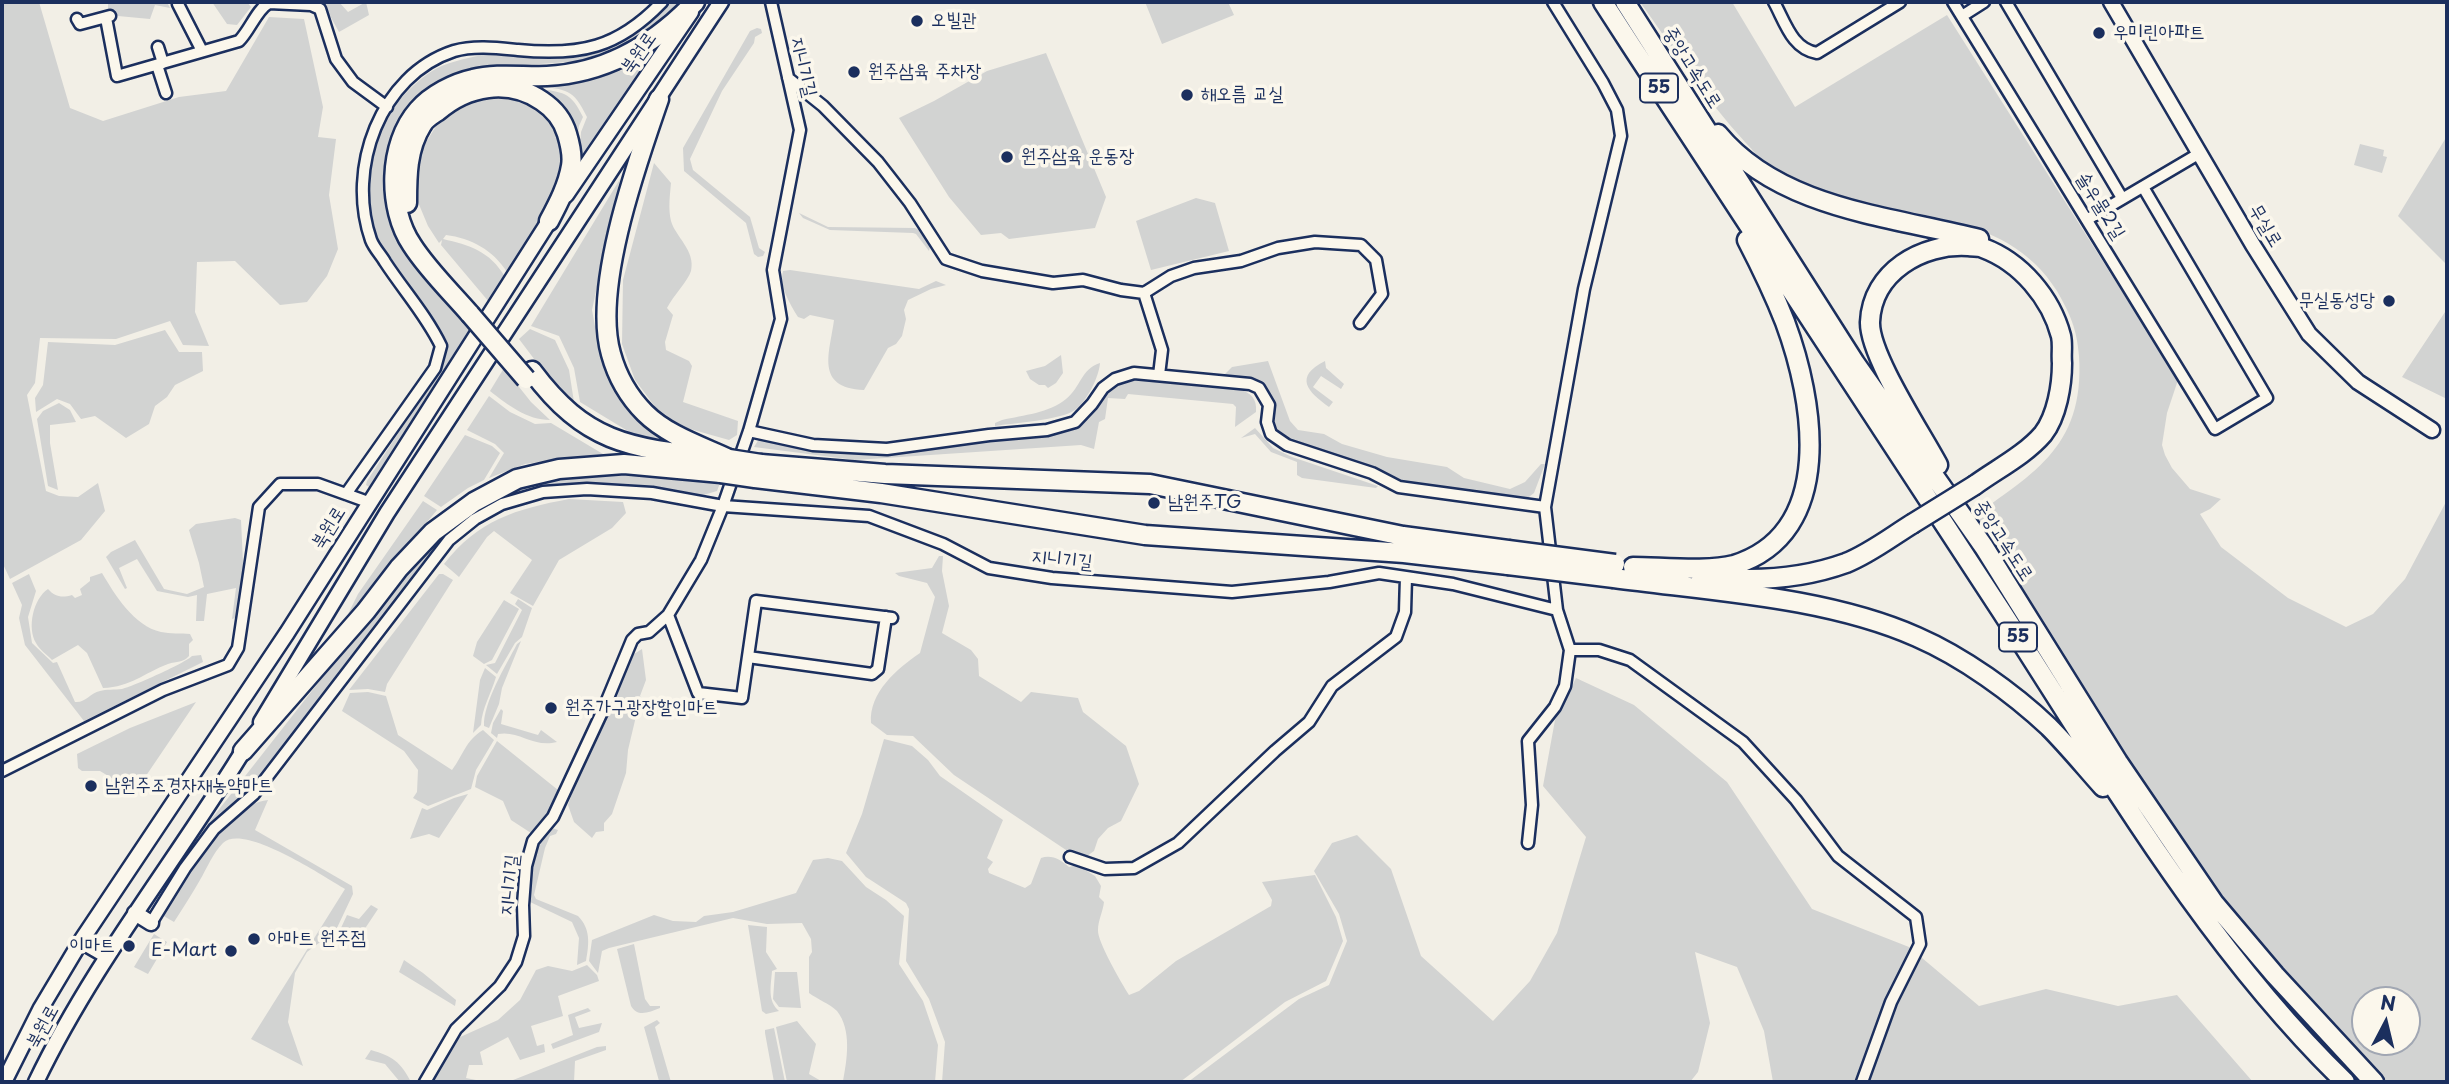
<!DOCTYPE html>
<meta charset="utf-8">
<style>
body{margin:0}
#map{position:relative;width:2449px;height:1084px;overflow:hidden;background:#f2efe6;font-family:"Playpen Sans",sans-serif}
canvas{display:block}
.frame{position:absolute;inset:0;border:4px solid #1b2f5e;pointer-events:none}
.north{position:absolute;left:2351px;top:986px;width:70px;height:70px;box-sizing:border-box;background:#fbf7ec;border:2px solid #a1a7b3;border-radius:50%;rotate:7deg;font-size:19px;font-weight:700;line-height:28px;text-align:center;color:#1b2f5e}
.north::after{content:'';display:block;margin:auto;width:24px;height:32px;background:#1b2f5e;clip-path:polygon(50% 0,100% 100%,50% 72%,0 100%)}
</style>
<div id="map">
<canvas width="2449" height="1084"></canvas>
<div class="frame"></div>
<div class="north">N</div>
</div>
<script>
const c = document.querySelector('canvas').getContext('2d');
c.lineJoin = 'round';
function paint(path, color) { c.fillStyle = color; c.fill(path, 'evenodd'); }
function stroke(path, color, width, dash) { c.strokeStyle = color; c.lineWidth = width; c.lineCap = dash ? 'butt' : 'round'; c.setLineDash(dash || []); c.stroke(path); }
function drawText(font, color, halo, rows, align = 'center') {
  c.font = font + ' "Playpen Sans","Poor Story",sans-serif'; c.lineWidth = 7; c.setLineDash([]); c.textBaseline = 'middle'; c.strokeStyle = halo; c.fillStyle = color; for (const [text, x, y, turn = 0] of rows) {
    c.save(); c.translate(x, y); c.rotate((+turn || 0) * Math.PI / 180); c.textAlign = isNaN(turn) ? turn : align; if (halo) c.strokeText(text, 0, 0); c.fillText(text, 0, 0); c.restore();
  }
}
paint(new Path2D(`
 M 2,2 L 39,2 L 70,108 L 103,121 L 179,97 L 226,91 L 269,17 L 304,19 L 323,107 L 318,137 L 336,139 L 329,195 L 338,249 L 327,276 L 307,302 L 280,305 L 235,261 L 197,262 L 195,312 L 209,346 L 183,345 L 170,321 L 116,339 L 40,338 L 35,383 L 27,395 L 46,491 L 59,496 L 78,497 L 98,483 L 105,511 L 81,540 L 10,579 L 2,562 Z
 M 108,2 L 167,2 L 170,8 L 155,5 L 150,19 L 118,16 L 115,10 L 108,9 Z
 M 212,2 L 247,2 L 251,7 L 237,25 L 227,24 Z
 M 317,2 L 339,2 L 348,12 L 366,2 L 369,15 L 339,32 L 324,5 Z
 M 671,2 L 682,2 L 641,37 L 582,61 L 498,67 L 393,139 L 386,173 L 388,206 L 472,328 L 369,487 L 366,485 L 367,481 L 441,368 L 447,344 C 442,335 437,325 431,316 C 414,292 386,267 376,239 C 355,176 376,108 432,71 C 444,63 467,58 482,55 C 500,51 522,58 540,59 C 589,60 639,39 671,2 Z
 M 1145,2 L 1228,2 L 1234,15 L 1162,44 Z
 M 1640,2 L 1732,2 L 1795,107 L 1947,15 L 2178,380 L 2167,413 L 2162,445 L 2165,455 L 2172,468 L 2190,489 L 2221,499 L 2210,509 L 2200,514 L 2221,547 L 2288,598 L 2346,627 L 2373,614 L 2405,579 L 2447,500 L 2447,1082 L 2357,1082 L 2258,977 L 2149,822 L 1963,524 C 2030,475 2085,450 2079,356 C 2077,329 2070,314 2057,291 C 2005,207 1896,219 1814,190 C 1800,185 1785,175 1772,168 C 1761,162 1753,150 1745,142 C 1705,99 1674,49 1640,2 ZM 2365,1000 L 2407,1000 L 2407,1042 L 2365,1042 Z
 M 757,28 L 761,29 L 762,33 L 755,37 L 754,43 L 722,91 L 690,159 L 693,170 L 750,217 L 759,248 L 765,252 L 763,256 L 758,257 L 754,254 L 746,223 L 684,171 L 683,148 L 750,31 Z
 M 659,46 L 579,164 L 581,132 L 587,117 C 573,88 567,90 536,86 L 590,80 L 633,67 Z
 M 1046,53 L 1106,197 L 1095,228 L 1009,239 L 1001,233 L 981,235 L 949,197 L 899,118 L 934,101 L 987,71 Z
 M 541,89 C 566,93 571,93 583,117 L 579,126 L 577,141 C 573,113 562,105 541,89 Z
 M 499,93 L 527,100 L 553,120 L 565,146 L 563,174 L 550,210 L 507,272 C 493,250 471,238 446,235 L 443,239 C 469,245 490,251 505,277 L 489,302 L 441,245 L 442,240 L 439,243 L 428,226 L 415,195 L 418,155 L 443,115 L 476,97 Z
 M 2447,136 L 2447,265 L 2398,216 Z
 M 2360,144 L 2384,150 L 2383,156 L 2387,157 L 2382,173 L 2354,165 Z
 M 654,163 L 671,183 C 670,195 668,208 671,221 C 675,236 696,251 691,271 C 688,281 673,296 667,308 L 673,315 L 665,342 L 666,350 L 689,361 L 692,366 L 683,402 L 738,421 L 737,435 L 729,440 L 683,427 L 656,408 L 635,380 L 622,344 L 623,280 Z
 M 620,179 L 592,310 L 599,348 L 624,406 L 675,444 L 636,436 L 580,402 L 574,368 L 559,336 L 531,326 Z
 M 1196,198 L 1215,203 L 1229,251 L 1151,270 L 1136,221 Z
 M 799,213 L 828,227 L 915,228 L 919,230 L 930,247 L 929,251 L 916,234 L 913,233 L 830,230 L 803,218 Z
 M 790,270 L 919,289 L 936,281 L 946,285 L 931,289 L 908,300 L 904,310 L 906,319 L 902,336 L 896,344 L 888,348 L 864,390 C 814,388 830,352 834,320 L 810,315 L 804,319 L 798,317 C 790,304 779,286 783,271 Z
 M 2447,309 L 2447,399 L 2402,377 Z
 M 530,329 L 555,340 L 569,370 L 574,402 L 559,392 L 519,339 Z
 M 165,330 L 179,352 L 202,352 L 203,371 L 175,385 L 167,397 L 155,406 L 149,424 L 126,438 L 95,416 L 81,419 L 70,404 L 57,399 L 36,412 L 35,398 L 43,385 L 48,342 L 115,345 Z
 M 1061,355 L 1063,373 L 1056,383 L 1048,388 L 1045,385 L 1039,385 L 1030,379 L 1026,371 L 1045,366 Z
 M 1268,361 L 1290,421 L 1298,430 L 1324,434 L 1342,444 L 1387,457 L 1447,467 L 1464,478 L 1510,489 L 1525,482 L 1541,464 L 1545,464 L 1534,493 L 1525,500 L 1407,483 L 1291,442 L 1274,432 L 1270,421 L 1272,405 L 1261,383 L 1223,376 L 1232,367 Z
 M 1325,361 L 1326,368 L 1344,384 L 1341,389 L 1321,376 L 1313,387 L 1333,402 L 1329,407 C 1308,392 1293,377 1325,361 Z
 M 1100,363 C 1099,377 1087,401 1075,410 C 1061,420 1013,423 995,426 L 995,423 L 1002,420 C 1024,415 1049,413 1066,399 C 1081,387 1081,369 1100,363 Z
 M 504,368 L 531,402 L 550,420 C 527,420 508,405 490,391 Z
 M 1136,376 L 1238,389 C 1251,393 1257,398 1256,412 L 1235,427 L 1236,407 L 1233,404 L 1128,394 L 1125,399 L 1108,398 L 1105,419 L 1099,422 L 1094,449 L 1081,445 L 855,460 L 754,447 L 759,439 L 825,450 L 884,453 L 1050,432 L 1077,425 L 1102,392 L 1116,381 Z
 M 489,396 L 510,412 L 535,424 L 551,423 L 608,457 L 567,458 L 525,464 L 489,478 L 504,453 L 495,444 L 467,430 Z
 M 59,403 L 70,410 L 76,422 L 50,425 L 50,443 L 58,490 L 48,486 L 37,419 L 43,411 Z
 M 1255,428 L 1273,448 L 1292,457 L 1378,486 L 1376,488 L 1302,478 L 1297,475 L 1297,462 L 1271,452 L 1255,434 L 1241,438 Z
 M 465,435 L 492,446 L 500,453 L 484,480 L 468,488 L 441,507 L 424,496 Z
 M 567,472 L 602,473 L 720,483 L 717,491 L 700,496 L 588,483 L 521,494 L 472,517 L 253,789 L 213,826 L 159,894 L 188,849 L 387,595 L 438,536 L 511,489 Z
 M 569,499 L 623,502 L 626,513 L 612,528 L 559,560 L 533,606 L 510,593 L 532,560 L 494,531 L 487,537 L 459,577 L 444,564 C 478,520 516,509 569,499 Z
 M 423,501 L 437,510 L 362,601 L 348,614 L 358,594 Z
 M 235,518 L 241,520 L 244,584 L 238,617 L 232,619 L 236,588 L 207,594 L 204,621 L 196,621 L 197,595 L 188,597 L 157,591 L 137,559 L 119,568 L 127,588 L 125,589 L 106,557 L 111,552 L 135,540 L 164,589 L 187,594 L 204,587 L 199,563 L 189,530 L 196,524 Z
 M 939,556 L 943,556 L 942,571 L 949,606 L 942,633 L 971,650 L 978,659 L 979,676 L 1021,702 L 1031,692 L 1078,698 L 1083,712 L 1126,746 L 1139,784 L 1121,821 L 1108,828 L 1098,839 L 1094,851 L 1087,856 L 1066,850 L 954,775 L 913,736 L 887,735 L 871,723 C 869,692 897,669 920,653 L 935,597 L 927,583 L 899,576 L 895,573 L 932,568 Z
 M 102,573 C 115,595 134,626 161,632 C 170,634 181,633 190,634 L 193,640 L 189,644 L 189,656 C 183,663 177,661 168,664 C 144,673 131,687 103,688 L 87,653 L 78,645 L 52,660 C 47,655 39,649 36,643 C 27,628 33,599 48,589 C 55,597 62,598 72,595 L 75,598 L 82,595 L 80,589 L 90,581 L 90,577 Z
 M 29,574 L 36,591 L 28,617 L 32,643 L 53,663 L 57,662 L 75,702 C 86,703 90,693 100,691 C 106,689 115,690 122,689 C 132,687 187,662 192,656 L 201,655 L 203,662 L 84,721 L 25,645 L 19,618 L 22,605 L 12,583 Z
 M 439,574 L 443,574 L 453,580 L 387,684 L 385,692 L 368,689 L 349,690 Z
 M 518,599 L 532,608 L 522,637 L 515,643 L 497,674 L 486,665 L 495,663 L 522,610 L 515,604 Z
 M 504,600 L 519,609 L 492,660 L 484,664 L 473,656 L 477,642 Z
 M 521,641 L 502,688 L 499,704 L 489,728 L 484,726 C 483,703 506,665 517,644 Z
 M 642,649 L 646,680 L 640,696 L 643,700 L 637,712 L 628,750 L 626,773 L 612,814 L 604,823 L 604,831 L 596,832 L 592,838 L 574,822 L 568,805 L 583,761 L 597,738 L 631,656 Z
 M 485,668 L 496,677 C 491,694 482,708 481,725 L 473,733 L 480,680 Z
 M 1576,678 L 1634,705 L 1727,782 L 1812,909 L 1909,947 L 1979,1006 L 2046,989 L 2118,1006 L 2177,995 L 2253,1082 L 1773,1082 L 1764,1031 L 1737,967 L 1695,952 L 1710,1023 L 1698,1072 L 1690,1082 L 1188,1082 L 1299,999 L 1329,985 L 1347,941 L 1339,914 L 1314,871 L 1332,843 L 1357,835 L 1391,869 L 1421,956 L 1493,1021 L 1530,981 L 1557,933 L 1586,837 L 1543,786 L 1555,720 Z
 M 368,692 L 386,696 L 398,735 L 452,770 C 464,754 465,741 483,730 L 494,740 L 476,770 L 471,789 L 428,806 L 413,798 L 417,792 L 418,770 L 404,751 L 342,711 L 350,693 Z
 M 196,702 L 135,792 L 100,771 L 82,771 L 78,768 L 77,754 L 130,728 Z
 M 501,709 L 503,711 L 501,724 L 538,735 L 541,730 L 557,742 C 533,748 519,730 498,734 L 497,738 L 491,733 L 493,723 Z
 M 884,739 L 912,746 L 928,760 L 940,776 L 1003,820 L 987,858 L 993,862 L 988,869 L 989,873 L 1025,888 L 1031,884 L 1041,858 C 1052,854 1061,860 1069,867 L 1077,865 L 1095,876 L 1101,886 L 1099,897 L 1104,902 C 1103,911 1098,921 1098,930 C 1097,941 1122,984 1129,995 L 1139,991 L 1176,961 L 1271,906 L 1272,900 L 1262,882 L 1315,875 L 1336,917 L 1343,941 L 1326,981 L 1285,1002 L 1180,1082 L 942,1082 L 945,1042 L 929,999 L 906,961 L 909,909 L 906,903 L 866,877 L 846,853 L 862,814 Z
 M 497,741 L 558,790 L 546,814 L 531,833 L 511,820 L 503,801 L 475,787 L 477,776 Z
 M 468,794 L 439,838 L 429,834 L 410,839 L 422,808 L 427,810 L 454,798 Z
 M 268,800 L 255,830 L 352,886 L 353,894 L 336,930 L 307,952 L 295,973 L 288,1022 L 303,1066 L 251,1039 L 345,889 C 324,877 244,823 223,843 C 213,853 207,868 200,880 C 192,894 183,908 174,922 L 162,915 C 183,879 222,805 268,800 Z
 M 552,828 L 558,830 L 556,834 L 550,836 L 545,848 L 534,895 L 536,899 L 578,916 C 591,929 589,944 586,961 L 577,965 L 579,938 L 572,922 L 528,901 C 524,883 535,836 552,828 Z
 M 828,858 L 842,861 L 866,887 L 886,900 L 904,916 L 899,964 L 923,1001 L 938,1045 L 935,1082 L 787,1082 L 776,1027 L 797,1021 L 816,1044 L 809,1074 L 821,1081 L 843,1081 C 847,1060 852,1030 837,1011 C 830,1004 817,999 809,993 L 809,957 L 812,952 L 811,939 L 802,923 L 767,924 L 733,918 L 609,948 L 602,951 L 598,973 L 589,961 L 592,940 L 654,915 L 673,921 L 696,922 L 704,916 L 733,912 L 796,893 L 813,860 Z
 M 371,905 L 378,909 L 360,936 L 354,937 L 340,930 L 347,915 L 359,919 Z
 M 748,925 L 767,927 L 766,952 L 777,969 L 772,971 C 771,985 767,1001 779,1011 L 766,1014 L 762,1011 Z
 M 154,934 L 167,942 L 148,974 L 134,967 Z
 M 634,944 L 645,999 L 650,1006 L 660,1006 L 660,1008 C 649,1012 638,1018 631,1006 L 617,949 Z
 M 404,960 L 423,973 L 456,1000 L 455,1006 L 399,972 Z
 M 587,965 L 597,975 L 599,981 L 558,996 L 563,1016 L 531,1026 L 537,1046 L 544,1044 L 545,1052 L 520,1060 L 508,1037 L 480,1052 L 483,1065 L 469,1065 L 466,1078 L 476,1080 L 471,1082 L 432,1082 L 458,1038 L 498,1020 L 520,1000 L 536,970 L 548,966 L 572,971 Z
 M 775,972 L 797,972 L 801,1008 L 779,1007 L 773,999 Z
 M 588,1008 L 591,1011 L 575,1017 L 579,1028 L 602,1023 L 599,1032 L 553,1049 L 551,1044 L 573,1035 L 568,1015 Z
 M 657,1020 L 660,1023 L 655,1027 L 671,1082 L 636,1082 L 659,1081 L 644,1027 Z
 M 774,1028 L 785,1082 L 774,1082 L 765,1033 L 765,1030 Z
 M 606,1046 L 606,1050 L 575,1061 L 574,1082 L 508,1082 L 597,1047 Z
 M 371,1050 C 392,1056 401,1062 411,1082 L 400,1082 L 385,1064 L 365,1059 Z`), '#d2d3d2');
const street = new Path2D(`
 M 1774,2 C 1785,22 1792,49 1817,53 L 1900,2
 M 1953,2 L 2215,429 L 2267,398 L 2143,187
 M 2006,2 L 2122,198
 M 178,4 L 202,51
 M 1962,16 L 1984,2
 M 106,18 L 117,76 L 239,41 C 250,30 257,9 269,3 L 311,5 L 320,9 L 336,59 L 353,82 L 387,107
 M 77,19 L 80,24 L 110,16
 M 158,47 L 163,63
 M 157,65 L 166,93
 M 788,78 L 823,106 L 878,162 L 910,203 L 946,259 L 982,271 L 1053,283 L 1083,280 L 1121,290 L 1144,293 L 1171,276 L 1194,268 L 1241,261 L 1278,248 L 1315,242 L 1361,245 L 1376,260 L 1382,294 L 1360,323
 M 2088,219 L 2200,153
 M 1144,293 L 1162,350 L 1159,375
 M 749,431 L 813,445 L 887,449 L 989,435 L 1047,430 L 1075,422 L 1092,404 L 1103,388 L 1115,379 L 1134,373 L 1250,384 L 1259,388 L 1269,405 L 1267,422 L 1271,434 L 1287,445 L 1372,473 L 1399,487 L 1545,507
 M 346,494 L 435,368 L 441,346 C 426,315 404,291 385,262 C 381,255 374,248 371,240 C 346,169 380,75 454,51 C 474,45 498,48 518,50 C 580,56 618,48 662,2
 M 668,615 L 698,693 L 742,698 L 756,601 L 892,618
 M 1570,650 L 1599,650 L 1630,660 L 1743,742 L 1796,800 L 1838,856 L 1916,917 L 1920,944 L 1891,1002 L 1862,1082
 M 748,657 L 872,674 L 878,669 L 886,617
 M 2,771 L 163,690 L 228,665 L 238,648 L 259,507 L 280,484 L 318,484 L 368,502
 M 1528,843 L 1532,805 L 1528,741 L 1555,707 L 1565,686 L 1570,650 L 1557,610 L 1545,507 L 1584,289 L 1621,136 L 1617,110 L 1603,83 L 1553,2
 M 1070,857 L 1105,869 L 1134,868 L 1178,843 L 1275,751 L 1309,722 L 1332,686 L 1396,637 L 1405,612 L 1406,577
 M 151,923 L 185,868 L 214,829 L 254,794 L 449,540 L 475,519 L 502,504 L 543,492 L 587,489 L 652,493 L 723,506 L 869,516 L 943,544 L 989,568 L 1052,578 L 1232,592 L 1329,582 L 1379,573 L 1453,584 L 1557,610
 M 425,1082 L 456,1029 L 500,986 L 516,962 L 524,936 L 523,905 L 526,866 L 533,841 L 553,817 L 603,710 L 632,640 L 638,634 L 649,632 L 668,615 L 701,560 L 723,506 L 749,431 L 781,319 L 773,270 L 800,130 L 771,2`);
const secondary = new Path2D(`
 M 2111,2 L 2253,245 L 2309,334 L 2358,382 L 2432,430
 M 566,195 L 691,12
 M 261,722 L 387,513 L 721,2
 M 135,913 L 151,923
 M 81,941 L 107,956
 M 4,1082 L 41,1008 L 81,941 L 287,633 L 553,215
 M 36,1082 C 94,961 179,857 248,743`);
const highway = new Path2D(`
 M 1603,2 C 1734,205 1868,406 2000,609 C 2105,771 2205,946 2345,1082
 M 1625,2 L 1855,363 L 1984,547 L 2118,762 L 2214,903 L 2275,975 L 2374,1082
 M 659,99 C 637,163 592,288 611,354 C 617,376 629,397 645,413 C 667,435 701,446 729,459
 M 1718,134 C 1780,209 1890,216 1979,239
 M 407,203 C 407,176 407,149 422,125 C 425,119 432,115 438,111 C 467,86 508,78 542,101 C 554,109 563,120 567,134 C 570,144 573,155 571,166 C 568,185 558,204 549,221
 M 470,314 C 451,292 428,270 412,245 C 387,208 388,144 418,110 C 431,95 454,83 473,79 C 496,73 524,77 547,76 C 606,73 655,44 695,2
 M 532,371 C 585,442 628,448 712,457
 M 761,464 L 885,474 L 1150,484 L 1403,536 L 1508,550
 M 1938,465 C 1921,433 1869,355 1870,322 C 1872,272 1922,243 1968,246 C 1973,247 1979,246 1983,248 C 2021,262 2051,298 2061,336 C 2063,345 2061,354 2062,363 C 2062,385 2057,416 2043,434 C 2025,455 1997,469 1975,485
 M 755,478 L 881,493 L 1145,535 L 1404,553 L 1508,565
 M 1633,567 C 1660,567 1709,572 1734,565 C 1837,533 1814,400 1785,322 C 1774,294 1761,267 1747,240
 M 1701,576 C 1750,582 1799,580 1846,563 C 1869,554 1891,537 1912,524
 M 1614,578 C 1711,591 1827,597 1917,637 C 1963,657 2013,693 2049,727 C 2068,746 2085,767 2103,787
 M 243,751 L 366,611 L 399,568 L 433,532 L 474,502 L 517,479 L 559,469 L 624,464 L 721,473`);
stroke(street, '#1b2f5e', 15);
stroke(secondary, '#1b2f5e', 19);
stroke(highway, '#1b2f5e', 23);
stroke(street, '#fbf7ec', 10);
stroke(secondary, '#fbf7ec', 14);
stroke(highway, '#fbf7ec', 18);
const highwayBridge = new Path2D(`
 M 470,314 L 526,379
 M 729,459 L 761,464
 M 721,473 L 755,478
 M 1912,524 L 1975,485
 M 1508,550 L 1615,564
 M 1508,565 L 1614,578`);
stroke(highwayBridge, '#1b2f5e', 23, []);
stroke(highwayBridge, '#fbf7ec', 18);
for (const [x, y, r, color] of [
 [917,21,7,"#1b2f5e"],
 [2099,33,7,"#1b2f5e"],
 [854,72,7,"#1b2f5e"],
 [1187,95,7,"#1b2f5e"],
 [1007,157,7,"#1b2f5e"],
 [2389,301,7,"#1b2f5e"],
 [1154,503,7,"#1b2f5e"],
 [551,708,7,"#1b2f5e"],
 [91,786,7,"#1b2f5e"],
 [254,939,7,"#1b2f5e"],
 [129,946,7,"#1b2f5e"],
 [231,951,7,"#1b2f5e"]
]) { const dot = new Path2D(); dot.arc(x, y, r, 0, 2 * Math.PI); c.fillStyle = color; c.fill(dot); stroke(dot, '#fbf7ec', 2.5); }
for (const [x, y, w] of [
 [1659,88,38],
 [2018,637,38]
]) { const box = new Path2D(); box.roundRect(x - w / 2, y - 14.5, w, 29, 5); c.fillStyle = '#fbf7ec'; c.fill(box); stroke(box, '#1b2f5e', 2); }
drawText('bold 18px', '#1b2f5e', null, [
 ["55",1659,88],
 ["55",2018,637]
]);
drawText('19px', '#1b2f5e', '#fbf7ec', [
 ["오빌관",931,21],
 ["우미린아파트",2113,33],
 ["원주삼육 주차장",868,72],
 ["해오름 교실",1201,95],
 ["원주삼육 운동장",1021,157],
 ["무실동성당",2375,301,"right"],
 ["남원주TG",1168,503],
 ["원주가구광장할인마트",565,708],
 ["남원주조경자재농약마트",105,786],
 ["아마트 원주점",268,939],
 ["이마트",115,946,"right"],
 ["E-Mart",217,951,"right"]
], 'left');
drawText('19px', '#1b2f5e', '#fbf7ec', [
 ["북원로",639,53,-55],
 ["지니기길",803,67,77],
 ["중앙고속도로",1692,68,58],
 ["솔우물2길",2100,206,58],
 ["무실로",2265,226,59],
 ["북원로",329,528,-58],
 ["중앙고속도로",2003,541,57],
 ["지니기길",1062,560,6],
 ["지니기길",510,885,-84],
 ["북원로",43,1027,-61]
]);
</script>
